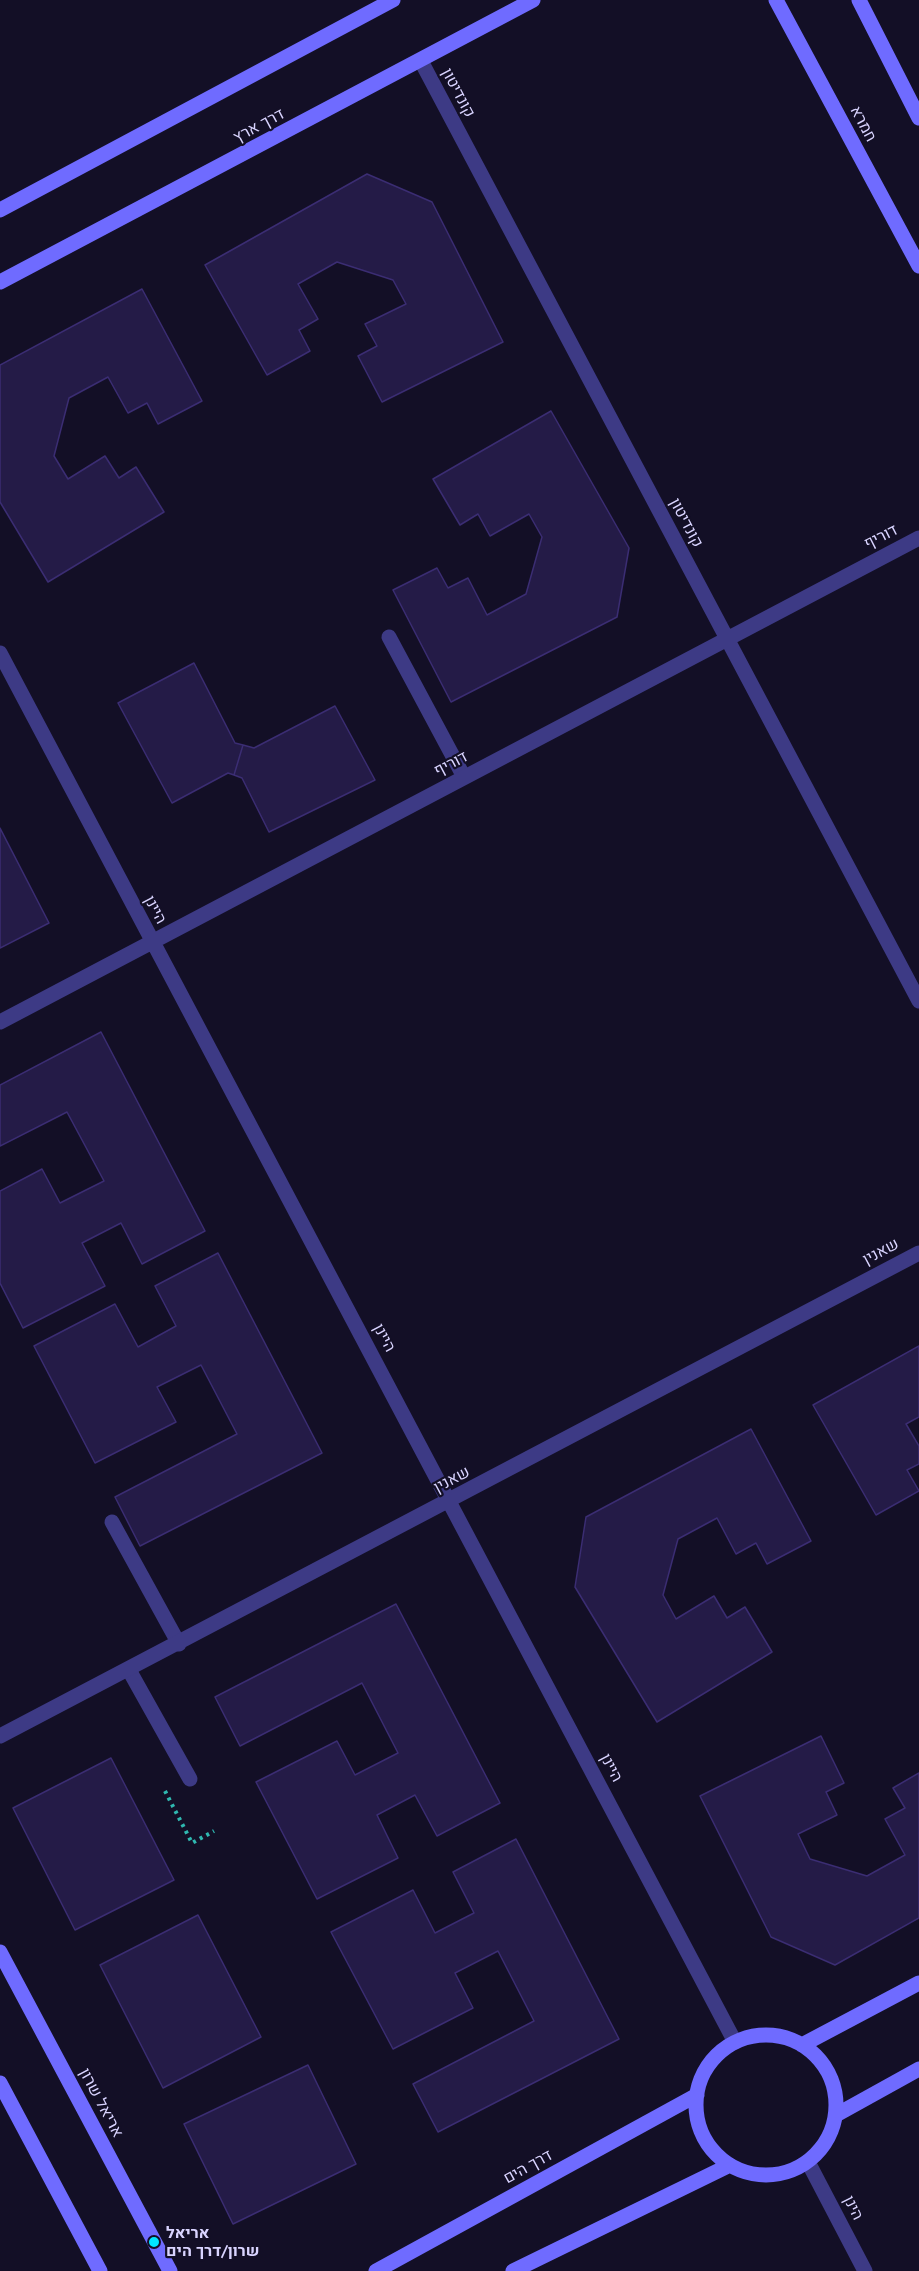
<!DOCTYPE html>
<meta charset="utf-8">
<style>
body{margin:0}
canvas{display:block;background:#130f26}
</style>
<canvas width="919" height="2271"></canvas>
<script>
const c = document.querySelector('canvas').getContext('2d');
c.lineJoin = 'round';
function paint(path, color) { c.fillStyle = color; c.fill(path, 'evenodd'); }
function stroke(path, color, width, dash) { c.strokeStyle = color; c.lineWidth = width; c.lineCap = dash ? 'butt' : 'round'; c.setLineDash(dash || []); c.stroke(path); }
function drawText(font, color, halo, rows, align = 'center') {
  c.font = font + ' "PT Sans",Heebo,sans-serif'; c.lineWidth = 4.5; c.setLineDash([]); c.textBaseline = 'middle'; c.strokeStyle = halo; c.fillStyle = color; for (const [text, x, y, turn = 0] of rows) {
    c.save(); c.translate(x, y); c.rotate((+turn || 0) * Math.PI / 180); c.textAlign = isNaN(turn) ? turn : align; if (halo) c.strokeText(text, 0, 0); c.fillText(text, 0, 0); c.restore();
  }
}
const building = new Path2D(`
 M 367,174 L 432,202 L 503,342 L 382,402 L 358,356 L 377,346 L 365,324 L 406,304 L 393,280 L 337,262 L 298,284 L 318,319 L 299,330 L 310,351 L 267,375 L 205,265 Z
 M 142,289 L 202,401 L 158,424 L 147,403 L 128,413 L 108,377 L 69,398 L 54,456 L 68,479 L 105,456 L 119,478 L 136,467 L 164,512 L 48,582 L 0,502 L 0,365 Z
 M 551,411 L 629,548 L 617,617 L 451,702 L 393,590 L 437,568 L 448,588 L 468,578 L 487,615 L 526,594 L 542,537 L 529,514 L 490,536 L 478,514 L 460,525 L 433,479 Z
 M 194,663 L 235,743 L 243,745 L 234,775 L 228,773 L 172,803 L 118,703 Z
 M 335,706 L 375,780 L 269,832 L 242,778 L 234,775 L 243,745 L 254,748 Z
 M 0,828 L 49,923 L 0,948 Z
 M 101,1032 L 205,1231 L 142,1264 L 121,1223 L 82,1243 L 105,1286 L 23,1328 L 0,1283 L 0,1191 L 42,1169 L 60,1203 L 104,1181 L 67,1112 L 0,1146 L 0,1085 Z
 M 218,1253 L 322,1453 L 140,1546 L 115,1497 L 237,1434 L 201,1365 L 157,1387 L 176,1422 L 95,1463 L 34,1346 L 115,1304 L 138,1347 L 176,1326 L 155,1286 Z
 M 919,1346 L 919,1417 L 906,1424 L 919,1446 L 919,1464 L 907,1470 L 919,1491 L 876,1515 L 813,1405 Z
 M 751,1429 L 811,1541 L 767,1564 L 756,1543 L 736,1554 L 717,1518 L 678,1539 L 663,1595 L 676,1619 L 714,1596 L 727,1618 L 745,1607 L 772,1652 L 657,1722 L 575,1587 L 586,1517 Z
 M 396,1604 L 500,1803 L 437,1836 L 415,1795 L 377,1815 L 398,1858 L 317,1899 L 256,1782 L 337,1741 L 355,1775 L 398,1753 L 362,1683 L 240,1746 L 215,1697 Z
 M 821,1736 L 844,1783 L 826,1792 L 837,1815 L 798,1834 L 810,1859 L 867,1876 L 905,1855 L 885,1819 L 905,1808 L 893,1788 L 919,1773 L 919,1918 L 835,1965 L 771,1937 L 700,1796 Z
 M 111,1758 L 174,1880 L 75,1930 L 13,1808 Z
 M 516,1839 L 619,2039 L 438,2132 L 413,2084 L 534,2021 L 498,1951 L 455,1973 L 473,2008 L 393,2049 L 331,1932 L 413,1890 L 435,1933 L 474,1913 L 453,1872 Z
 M 198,1915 L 261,2037 L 163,2088 L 100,1965 Z
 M 308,2065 L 356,2164 L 233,2224 L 184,2124 Z`);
paint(building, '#241b47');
stroke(building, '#3b2d73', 1.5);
stroke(new Path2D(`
 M 165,1791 L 192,1843 L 214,1831`), '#2fb8b0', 4, [3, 4.5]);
stroke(new Path2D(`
 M 389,637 L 464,777
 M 112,1522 L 179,1644
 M 129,1670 L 190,1779`), '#3d3a85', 15);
stroke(new Path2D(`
 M 421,61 L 919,1001
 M 0,653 L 735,2042
 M 0,1022 L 919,538
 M 0,1736 L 919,1253
 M 808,2162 L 865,2271`), '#3d3a85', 15);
stroke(new Path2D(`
 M 776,0 L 919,266
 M 859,0 L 919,118
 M 0,210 L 393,0
 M 0,282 L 533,0
 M 0,1952 L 170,2271
 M696 2105a70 70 0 1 1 140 0a70 70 0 1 1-140 0Z
 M 802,2045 L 919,1983
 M 0,2083 L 100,2271
 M 836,2115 L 919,2069
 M 376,2271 L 697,2095
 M 513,2271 L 730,2165`), '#6f6bff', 15);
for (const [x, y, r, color] of [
 [154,2242,6,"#00e5ff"]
]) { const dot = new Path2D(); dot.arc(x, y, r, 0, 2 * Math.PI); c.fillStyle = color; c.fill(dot); stroke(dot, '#130f26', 2); }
drawText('16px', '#d9d4ff', '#130f26', [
 ["קונדיטון",458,93,62],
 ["חמרא",863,124,62],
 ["דרך ארץ",259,126,-28],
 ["קונדיטון",686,523,62],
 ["דוריף",881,537,-27],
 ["דוריף",451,764,-28],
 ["היינן",155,910,62],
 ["שאנין",881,1252,-28],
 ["היינן",384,1338,62],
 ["שאנין",452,1480,-28],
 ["היינן",611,1768,62],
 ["אריאל שרון",101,2103,62],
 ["דרך הים",528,2167,-29],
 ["הינן",853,2208,63]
]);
drawText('bold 16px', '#d9d4ff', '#130f26', [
 ["אריאל",166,2233],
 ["שרון/דרך הים",166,2251]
], 'left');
</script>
